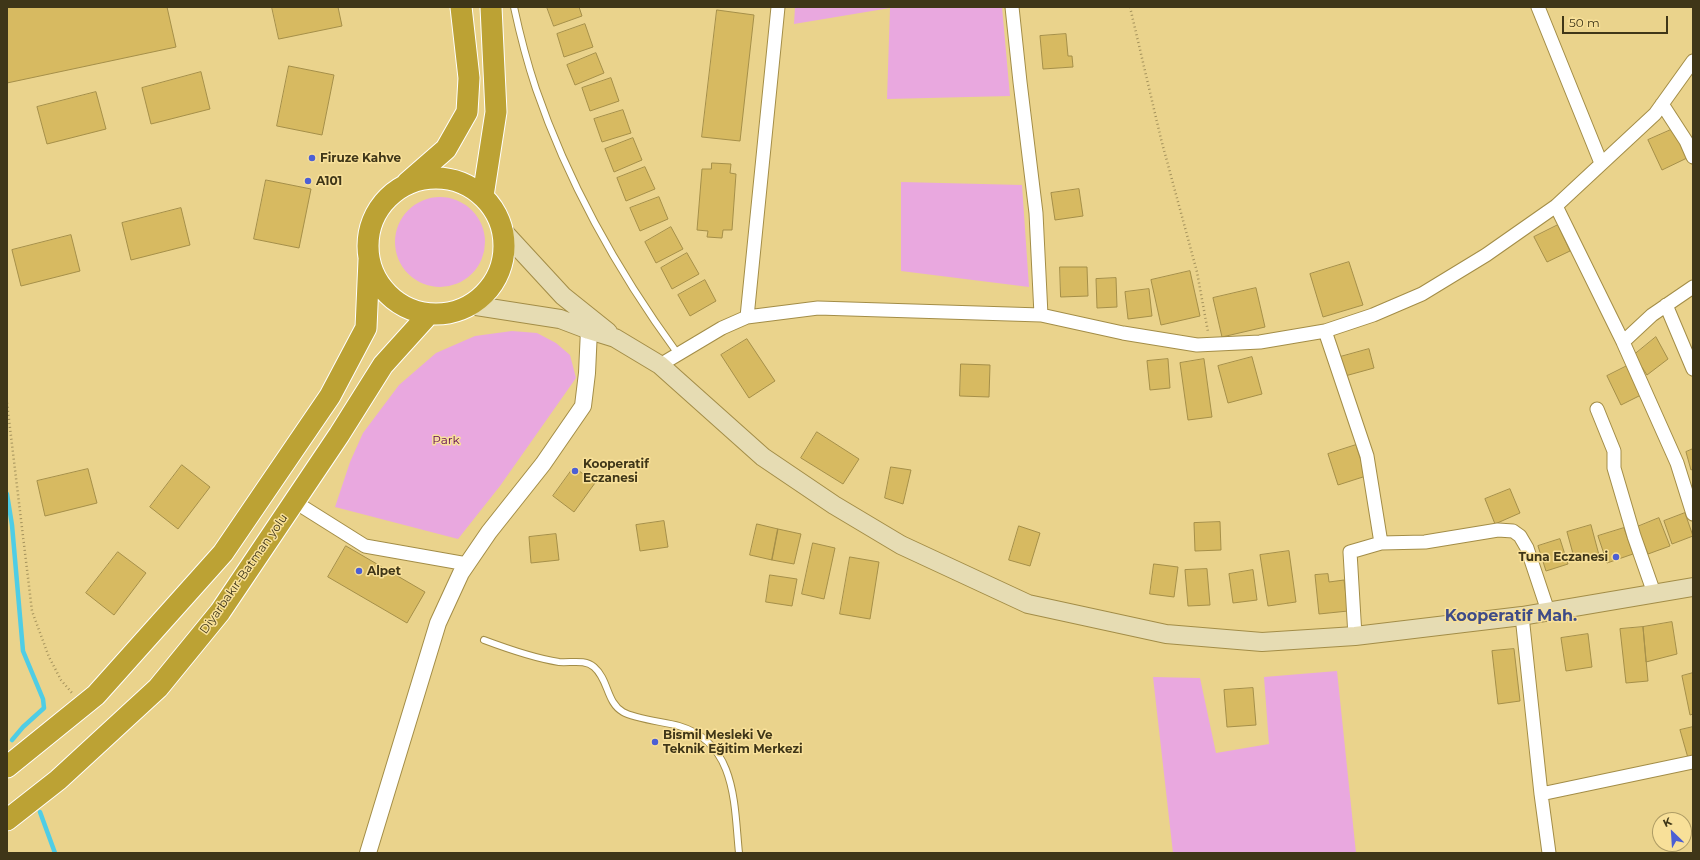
<!DOCTYPE html>
<meta charset="utf-8">
<style>
body{margin:0}
#map{position:relative;width:1700px;height:860px;overflow:hidden;background:#ead38c;font-family:Montserrat,sans-serif}
canvas{display:block}
.frame{position:absolute;inset:0;border:8px solid #3f3618;pointer-events:none}
.north{position:absolute;left:1652px;top:812px;width:40px;height:40px;box-sizing:border-box;background:#f8e099;border:1px solid #ae9c65;border-radius:50%;rotate:335deg;font-size:11px;font-weight:700;line-height:16px;text-align:center;color:#3f3618}
.north::after{content:'';display:block;margin:auto;width:14px;height:18px;background:#4c5fd4;clip-path:polygon(50% 0,100% 100%,50% 72%,0 100%)}
.scale{position:absolute;left:1562px;top:16px;width:106px;height:18px;box-sizing:border-box;border:2px solid #3f3618;border-top:0;padding-left:5px;font-size:12px;line-height:14px;white-space:nowrap;color:#3f3618;-webkit-text-stroke:3px #f8e099;paint-order:stroke}
</style>
<div id="map">
<canvas width="1700" height="860"></canvas>
<div class="frame"></div>
<div class="north">K</div>
<div class="scale">50 m</div>
</div>
<script>
const c = document.querySelector('canvas').getContext('2d');
c.lineJoin = 'round';
function paint(path, color) { c.fillStyle = color; c.fill(path, 'evenodd'); }
function stroke(path, color, width, dash) { c.strokeStyle = color; c.lineWidth = width; c.lineCap = dash ? 'butt' : 'round'; c.setLineDash(dash || []); c.stroke(path); }
function drawText(font, color, halo, rows, align = 'center') {
  c.font = font + ' Montserrat,sans-serif'; c.lineWidth = 3; c.setLineDash([]); c.textBaseline = 'middle'; c.strokeStyle = halo; c.fillStyle = color; for (const [text, x, y, turn = 0] of rows) {
    c.save(); c.translate(x, y); c.rotate((+turn || 0) * Math.PI / 180); c.textAlign = isNaN(turn) ? turn : align; if (halo) c.strokeText(text, 0, 0); c.fillText(text, 0, 0); c.restore();
  }
}
paint(new Path2D(`
 M 795,7 L 1002,7 L 1010,96 L 887,99 L 890,8 L 794,24 Z
 M 901,182 L 1022,185 L 1029,287 L 901,271 Z
 M395 242a45 45 0 1 1 90 0a45 45 0 1 1-90 0Z
 M 512,331 L 537,333 L 556,343 L 570,355 L 576,378 L 500,486 L 458,539 L 335,507 L 350,462 L 363,433 L 399,385 L 436,353 L 475,336 Z
 M 1337,671 L 1356,853 L 1173,853 L 1153,677 L 1200,678 L 1216,753 L 1269,744 L 1264,677 Z`), '#e9a8df');
stroke(new Path2D(`
 M 7,494 L 12,525 L 23,651 L 43,699 L 44,708 L 23,727 L 12,740
 M 40,812 L 55,853`), '#4fcde5', 4.5);
const building = new Path2D(`
 M 7,7 L 167,7 L 176,47 L 7,83 Z
 M 272,7 L 338,7 L 342,26 L 279,39 Z
 M 547,7 L 579,7 L 582,16 L 554,26 Z
 M 717,10 L 754,15 L 740,141 L 702,137 Z
 M 585,24 L 593,47 L 564,57 L 557,34 Z
 M 1066,34 L 1068,56 L 1072,56 L 1073,67 L 1043,69 L 1040,36 Z
 M 596,53 L 604,73 L 575,85 L 567,65 Z
 M 289,66 L 334,75 L 322,135 L 277,126 Z
 M 201,72 L 210,109 L 151,124 L 142,88 Z
 M 611,78 L 619,101 L 590,111 L 582,88 Z
 M 96,92 L 106,129 L 47,144 L 37,107 Z
 M 623,110 L 631,133 L 602,142 L 594,119 Z
 M 1673,129 L 1687,158 L 1662,170 L 1648,140 Z
 M 633,138 L 642,160 L 614,172 L 605,149 Z
 M 712,163 L 731,164 L 730,173 L 736,174 L 732,230 L 723,230 L 722,238 L 707,237 L 708,231 L 697,230 L 702,169 L 711,169 Z
 M 645,167 L 655,189 L 626,201 L 617,178 Z
 M 266,180 L 311,189 L 299,248 L 254,239 Z
 M 1079,189 L 1083,216 L 1055,220 L 1051,193 Z
 M 659,197 L 668,219 L 640,231 L 630,208 Z
 M 181,208 L 190,245 L 131,260 L 122,223 Z
 M 1558,225 L 1570,251 L 1547,262 L 1534,237 Z
 M 671,227 L 683,249 L 656,263 L 645,242 Z
 M 71,235 L 80,271 L 21,286 L 12,250 Z
 M 687,253 L 699,274 L 672,289 L 661,268 Z
 M 1349,262 L 1363,305 L 1323,317 L 1310,274 Z
 M 1060,267 L 1087,267 L 1088,296 L 1061,297 Z
 M 1190,271 L 1200,316 L 1161,325 L 1151,280 Z
 M 1116,278 L 1117,307 L 1097,308 L 1096,279 Z
 M 705,280 L 716,301 L 690,316 L 678,295 Z
 M 1256,288 L 1265,327 L 1222,337 L 1213,298 Z
 M 1149,289 L 1152,316 L 1128,319 L 1125,292 Z
 M 1656,337 L 1668,359 L 1647,375 L 1634,355 Z
 M 747,339 L 775,381 L 749,398 L 721,355 Z
 M 1369,349 L 1374,368 L 1345,376 L 1340,357 Z
 M 1252,357 L 1262,394 L 1228,403 L 1218,366 Z
 M 1168,359 L 1170,388 L 1150,390 L 1147,361 Z
 M 1204,359 L 1212,417 L 1188,420 L 1180,363 Z
 M 961,364 L 990,365 L 989,397 L 960,396 Z
 M 1627,366 L 1641,395 L 1621,405 L 1607,376 Z
 M 817,432 L 859,459 L 843,484 L 801,458 Z
 M 1356,445 L 1366,476 L 1338,485 L 1328,454 Z
 M 1693,449 L 1693,469 L 1691,470 L 1686,452 Z
 M 182,465 L 210,487 L 178,529 L 150,507 Z
 M 574,467 L 595,483 L 574,512 L 553,496 Z
 M 891,467 L 911,470 L 903,504 L 885,498 Z
 M 88,469 L 97,503 L 45,516 L 37,481 Z
 M 1510,489 L 1520,513 L 1495,524 L 1485,499 Z
 M 1685,513 L 1693,536 L 1672,544 L 1664,521 Z
 M 1659,518 L 1670,546 L 1648,554 L 1637,527 Z
 M 664,521 L 668,547 L 640,551 L 636,525 Z
 M 1220,522 L 1221,550 L 1195,551 L 1194,523 Z
 M 757,524 L 778,529 L 772,560 L 750,555 Z
 M 1591,525 L 1599,555 L 1575,561 L 1567,532 Z
 M 1019,526 L 1040,533 L 1030,566 L 1009,560 Z
 M 1624,528 L 1633,554 L 1607,563 L 1598,536 Z
 M 778,529 L 801,534 L 794,564 L 772,560 Z
 M 556,534 L 559,560 L 531,563 L 529,537 Z
 M 1560,539 L 1568,564 L 1546,571 L 1538,546 Z
 M 813,543 L 835,548 L 824,599 L 802,594 Z
 M 346,546 L 425,592 L 407,623 L 328,577 Z
 M 1289,551 L 1296,602 L 1268,606 L 1260,555 Z
 M 118,552 L 146,573 L 114,615 L 86,593 Z
 M 850,557 L 879,562 L 870,619 L 840,614 Z
 M 1154,564 L 1178,567 L 1174,597 L 1150,594 Z
 M 1207,569 L 1210,605 L 1188,606 L 1185,570 Z
 M 1253,570 L 1257,600 L 1233,603 L 1229,574 Z
 M 1328,574 L 1329,582 L 1344,580 L 1348,611 L 1319,614 L 1315,575 Z
 M 770,575 L 797,579 L 792,606 L 766,602 Z
 M 1672,622 L 1677,654 L 1646,662 L 1643,627 Z
 M 1643,627 L 1648,681 L 1626,683 L 1620,629 Z
 M 1588,634 L 1592,667 L 1566,671 L 1561,638 Z
 M 1514,649 L 1520,701 L 1498,704 L 1492,651 Z
 M 1693,673 L 1693,714 L 1690,715 L 1682,676 Z
 M 1253,688 L 1256,725 L 1227,727 L 1224,690 Z
 M 1693,727 L 1693,756 L 1688,758 L 1680,730 Z`);
paint(building, '#d7ba61');
stroke(building, '#a58f49', 1);
const service = new Path2D(`
 M 514,7 C 520,35 527,62 536,89 C 569,185 618,272 678,354
 M 484,640 C 508,649 533,658 559,662 C 571,663 585,659 594,667 C 609,680 606,702 623,712 C 635,719 665,722 679,726 C 737,743 734,805 739,853`);
const minor = new Path2D(`
 M 1012,7 L 1020,82 L 1036,213 L 1041,315
 M 1538,7 L 1601,163
 M 1662,104 L 1686,141 L 1693,157
 M 1556,206 L 1623,342 L 1677,463 L 1693,514
 M 1666,305 L 1693,369
 M 747,317 L 778,7
 M 1325,331 L 1367,456 L 1381,543
 M 1623,342 L 1652,315 L 1693,287
 M 660,365 L 722,328 L 747,317 L 818,308 L 1041,315 L 1123,333 L 1197,345 L 1260,342 L 1325,331 L 1373,315 L 1422,294 L 1486,255 L 1556,206 L 1655,114 L 1693,61
 M 1597,409 L 1614,451 L 1614,468 L 1634,536 L 1654,593
 M 295,502 L 365,546 L 467,564
 M 1522,616 L 1541,794 L 1549,853
 M 1355,636 L 1350,552 L 1381,543 L 1425,542 L 1498,530 L 1513,531 L 1520,536 L 1527,548 L 1548,611
 M 1541,794 L 1693,762`);
const tertiary = new Path2D(`
 M 368,853 L 438,623 L 461,573 L 489,532 L 543,464 L 583,406 L 587,373 L 589,330 L 582,321`);
const secondary = new Path2D(`
 M 504,232 L 563,296 L 608,332
 M 470,305 L 560,319 L 589,330 L 615,338 L 660,365 L 763,457 L 834,505 L 901,545 L 1028,604 L 1166,634 L 1262,642 L 1355,636 L 1522,616 L 1693,587`);
const trunk = new Path2D(`
 M368 246a68 68 0 1 1 136 0a68 68 0 1 1-136 0Z
 M 407,183 L 446,149 L 467,112 L 469,78 L 461,7
 M 483,196 L 496,112 L 491,7
 M 7,767 L 96,695 L 223,553 L 330,396 L 366,328 L 369,260
 M 7,820 L 58,780 L 158,688 L 220,612 L 339,435 L 383,365 L 429,314`);
stroke(service, '#a38d47', 8);
stroke(minor, '#a38d47', 15);
stroke(tertiary, '#a38d47', 18);
stroke(secondary, '#a38d47', 20);
stroke(trunk, '#fff', 23);
stroke(new Path2D(`
 M 1130,7 L 1161,139 L 1197,272 L 1208,332
 M 7,403 L 32,611 L 49,657 L 61,680 L 72,693`), '#a4925c', 2.5, [1, 3]);
stroke(service, '#fff', 6);
stroke(minor, '#fff', 13);
stroke(tertiary, '#fff', 16);
stroke(secondary, '#e6dcb3', 18);
stroke(trunk, '#bca234', 21);
for (const [x, y, r, color] of [
 [312,158,4,"#4c5fd4"],
 [308,181,4,"#4c5fd4"],
 [575,471,4,"#4c5fd4"],
 [1616,557,4,"#4c5fd4"],
 [359,571,4,"#4c5fd4"],
 [655,742,4,"#4c5fd4"]
]) { const dot = new Path2D(); dot.arc(x, y, r, 0, 2 * Math.PI); c.fillStyle = color; c.fill(dot); stroke(dot, '#f8e099', 1.5); }
drawText('bold 12px', '#3f3618', '#f8e099', [
 ["Firuze Kahve",320,158],
 ["A101",316,181],
 ["Kooperatif",583,464],
 ["Eczanesi",583,478],
 ["Tuna Eczanesi",1608,557,"right"],
 ["Alpet",367,571],
 ["Bismil Mesleki Ve",663,735],
 ["Teknik Eğitim Merkezi",663,749]
], 'left');
drawText('12px', '#5c0455', '#f8e099', [
 ["Park",446,440]
]);
drawText('12px', '#3f3618', '#f8e099', [
 ["Diyarbakır-Batman yolu",244,574,-55]
]);
drawText('bold 16px', '#3f4c88', '#f8e099', [
 ["Kooperatif Mah.",1511,616]
]);
</script>
